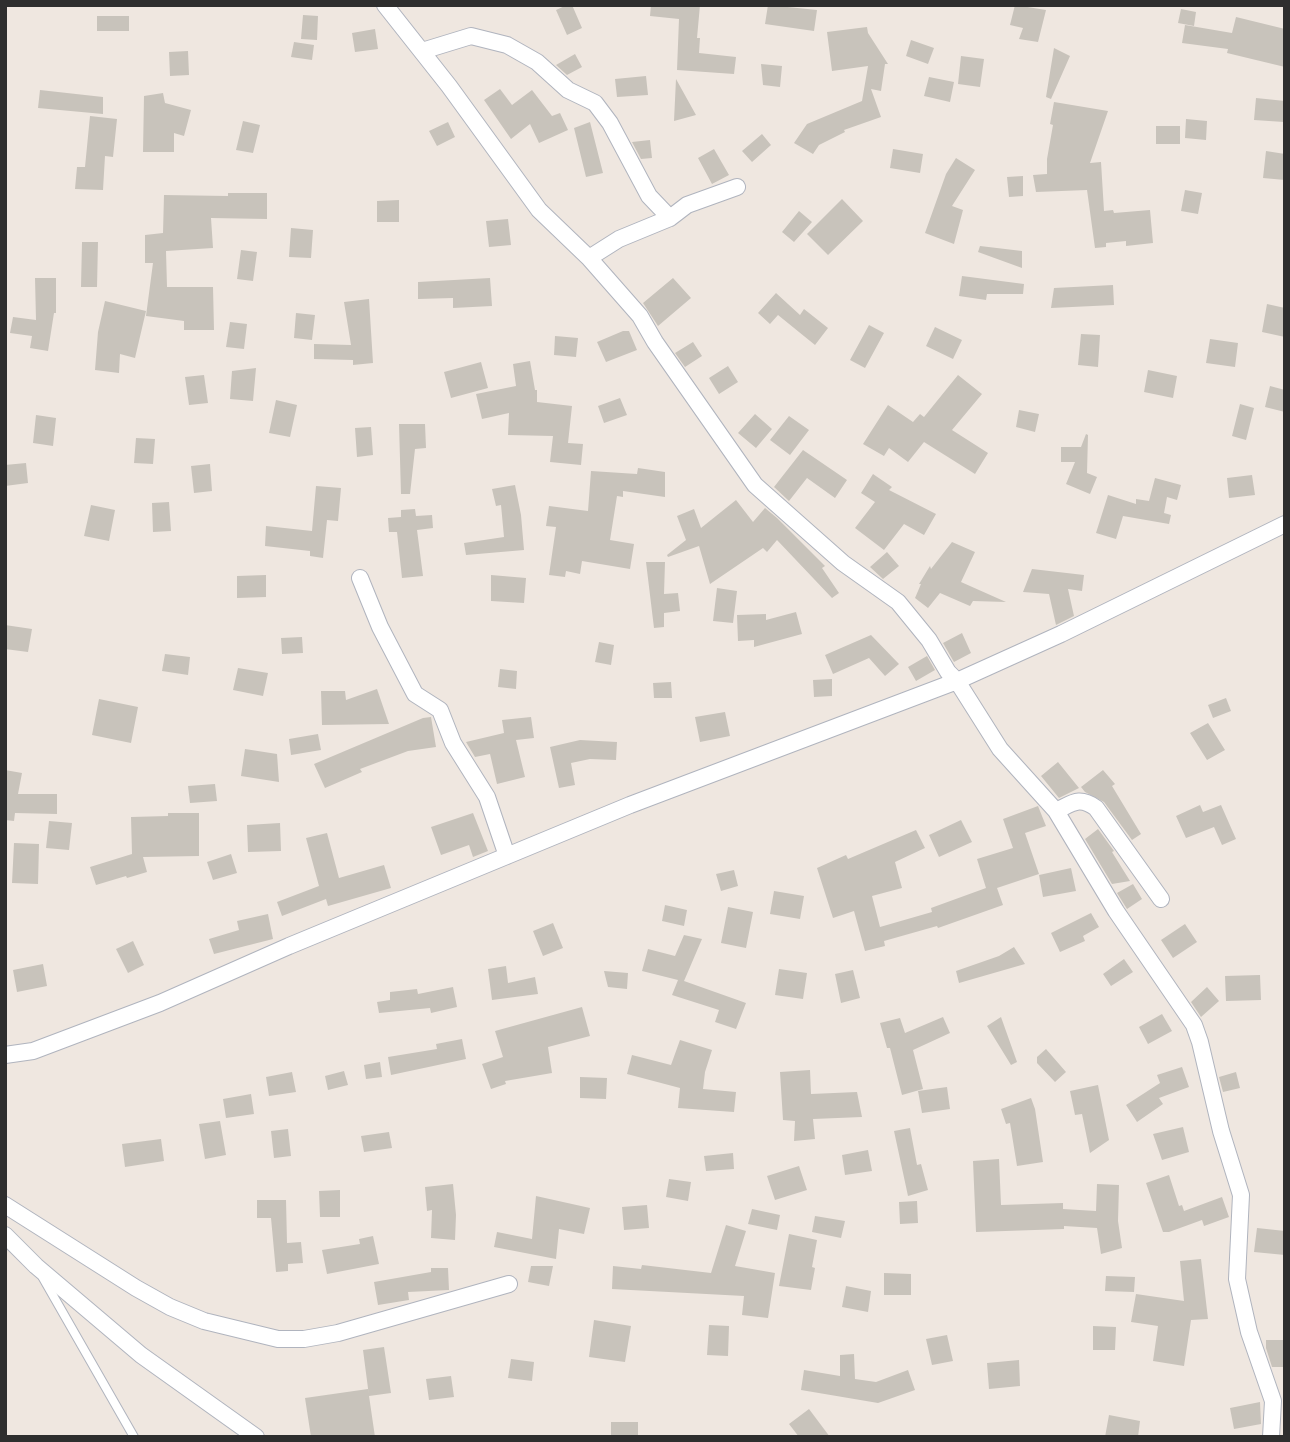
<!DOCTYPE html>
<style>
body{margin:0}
#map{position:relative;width:1290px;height:1442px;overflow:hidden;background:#efe7e0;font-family:"PT Sans",sans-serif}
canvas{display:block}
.frame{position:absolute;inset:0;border:7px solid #2e2e2e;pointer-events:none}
</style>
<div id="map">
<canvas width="1290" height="1442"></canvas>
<div class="frame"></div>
</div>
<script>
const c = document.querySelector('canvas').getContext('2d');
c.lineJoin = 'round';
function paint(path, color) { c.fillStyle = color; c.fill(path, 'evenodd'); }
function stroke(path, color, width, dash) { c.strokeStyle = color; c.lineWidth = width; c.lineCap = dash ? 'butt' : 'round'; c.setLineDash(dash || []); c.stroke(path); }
paint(new Path2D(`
 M 567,5 L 572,5 L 582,28 L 567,35 L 556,10 Z
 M 651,5 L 700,5 L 697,38 L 700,38 L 699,53 L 736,57 L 734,74 L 677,70 L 679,19 L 650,16 Z
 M 768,5 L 817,10 L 814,31 L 765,24 Z
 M 1015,5 L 1046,10 L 1038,42 L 1019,39 L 1023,28 L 1010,25 Z
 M 1181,9 L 1196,12 L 1194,26 L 1178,23 Z
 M 303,15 L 318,16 L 317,40 L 301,39 Z
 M 97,16 L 129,16 L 129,31 L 97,31 Z
 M 1236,17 L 1285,29 L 1285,67 L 1227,53 L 1228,49 L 1182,43 L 1185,25 L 1232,33 Z
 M 867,27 L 868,33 L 888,64 L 885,64 L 881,91 L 871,89 L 881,117 L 844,130 L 845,132 L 819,145 L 813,154 L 794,143 L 807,124 L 862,101 L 868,66 L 832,71 L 827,32 Z
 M 375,29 L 378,49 L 355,52 L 352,33 Z
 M 911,40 L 934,48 L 928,64 L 906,56 Z
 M 294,42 L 314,45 L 312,60 L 291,57 Z
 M 1054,48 L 1070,56 L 1051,99 L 1046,97 Z
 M 188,51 L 189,75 L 170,76 L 169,52 Z
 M 575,54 L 582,67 L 567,75 L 556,65 Z
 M 961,56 L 984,59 L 980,87 L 958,84 Z
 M 761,64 L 782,66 L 780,87 L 763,85 Z
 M 646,76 L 648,95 L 617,97 L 615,79 Z
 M 929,77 L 954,82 L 950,102 L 924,96 Z
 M 676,79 L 696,115 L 674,121 Z
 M 500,89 L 512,105 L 532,90 L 552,116 L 560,113 L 568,130 L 539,143 L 530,124 L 511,139 L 484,100 Z
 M 40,90 L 103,97 L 103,114 L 38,108 Z
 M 163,93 L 165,103 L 191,110 L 184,136 L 174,133 L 174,152 L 143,152 L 144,96 Z
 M 1256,98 L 1285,101 L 1284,122 L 1254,120 Z
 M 1054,102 L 1108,111 L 1090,163 L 1101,162 L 1104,211 L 1113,210 L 1114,213 L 1150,210 L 1153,243 L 1126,246 L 1126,241 L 1106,243 L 1106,247 L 1095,248 L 1087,190 L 1036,192 L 1033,175 L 1047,174 L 1047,159 L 1053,125 L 1050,124 Z
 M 90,116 L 117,119 L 113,157 L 105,156 L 103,190 L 75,189 L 77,167 L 85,167 Z
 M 1186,119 L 1207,121 L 1206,140 L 1185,138 Z
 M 243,121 L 260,125 L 253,153 L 236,150 Z
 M 448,122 L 455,137 L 437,146 L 429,131 Z
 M 590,122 L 603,173 L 586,177 L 574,128 Z
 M 1156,126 L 1180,126 L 1180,144 L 1156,144 Z
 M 762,134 L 771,145 L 752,162 L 742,151 Z
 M 650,140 L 652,158 L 641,159 L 632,142 Z
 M 714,149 L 729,175 L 712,184 L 698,158 Z
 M 893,149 L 923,154 L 920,173 L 890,168 Z
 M 1266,151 L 1285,154 L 1285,180 L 1263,178 Z
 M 956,158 L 975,170 L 952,206 L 963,210 L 954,244 L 925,233 L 946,174 Z
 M 1023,176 L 1023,196 L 1009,197 L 1007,177 Z
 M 1185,190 L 1202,193 L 1198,214 L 1181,211 Z
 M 228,193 L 267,193 L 267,219 L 211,218 L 213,248 L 166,251 L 167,287 L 213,287 L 214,330 L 184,330 L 184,321 L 146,316 L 153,263 L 145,263 L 145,235 L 163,233 L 164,195 L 228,196 Z
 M 842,199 L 863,221 L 828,255 L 807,234 Z
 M 399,200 L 399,222 L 377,222 L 377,201 Z
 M 799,211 L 812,222 L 794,242 L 782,232 Z
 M 508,219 L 511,245 L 489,247 L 486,221 Z
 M 291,228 L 313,230 L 311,258 L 289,257 Z
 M 82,242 L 98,242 L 97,287 L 81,287 Z
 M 980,246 L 1022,251 L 1022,268 L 978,252 Z
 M 241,250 L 257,252 L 253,281 L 237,279 Z
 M 962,276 L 1024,284 L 1023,294 L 987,294 L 986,300 L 959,296 Z
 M 35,278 L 56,278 L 56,313 L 54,313 L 48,351 L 30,348 L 32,336 L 10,333 L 13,317 L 36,320 Z
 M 490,278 L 492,306 L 453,308 L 453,298 L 418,299 L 418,282 Z
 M 673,278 L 691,298 L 658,326 L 643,303 Z
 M 1113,285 L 1114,305 L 1051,308 L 1054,288 Z
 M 776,293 L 800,315 L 804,309 L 828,328 L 815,345 L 778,315 L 770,324 L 758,313 Z
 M 369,299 L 373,363 L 353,365 L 353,360 L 314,359 L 314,344 L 351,345 L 344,302 Z
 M 105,301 L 146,311 L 135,358 L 120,354 L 119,373 L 95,370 L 98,332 Z
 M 1267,304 L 1285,308 L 1285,337 L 1262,332 Z
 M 296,313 L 315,315 L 312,340 L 294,338 Z
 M 230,322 L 247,324 L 244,349 L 226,347 Z
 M 869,325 L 884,333 L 865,368 L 850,360 Z
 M 935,327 L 962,340 L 953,359 L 926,346 Z
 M 623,331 L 629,331 L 637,350 L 606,362 L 597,342 Z
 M 1081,334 L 1100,335 L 1098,367 L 1078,365 Z
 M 555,336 L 578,338 L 576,357 L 554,355 Z
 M 1210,339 L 1238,343 L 1235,367 L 1206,363 Z
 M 693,342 L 702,356 L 685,367 L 675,353 Z
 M 530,361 L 535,390 L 537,390 L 537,402 L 572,406 L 568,443 L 583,444 L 581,465 L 550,462 L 553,436 L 508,435 L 509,413 L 482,419 L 476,394 L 516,386 L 513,364 Z
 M 481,362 L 488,388 L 451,398 L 444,372 Z
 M 728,366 L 738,382 L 719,394 L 709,378 Z
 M 256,368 L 253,401 L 230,399 L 232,371 Z
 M 1148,370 L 1177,376 L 1173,398 L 1144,392 Z
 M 204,375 L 208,403 L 189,405 L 185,377 Z
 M 958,375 L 982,394 L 952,430 L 988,453 L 975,474 L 924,442 L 908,462 L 889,448 L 884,456 L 863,444 L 888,405 L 913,422 L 920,414 L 924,417 Z
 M 1270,386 L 1285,390 L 1285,412 L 1265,407 Z
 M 620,398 L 627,415 L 604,423 L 598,406 Z
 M 276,400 L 297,405 L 290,437 L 269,433 Z
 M 1240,404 L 1254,408 L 1246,440 L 1232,436 Z
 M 1019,410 L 1039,414 L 1035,432 L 1016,427 Z
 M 755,414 L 772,429 L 756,448 L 738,433 Z
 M 36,415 L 56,418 L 53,446 L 33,443 Z
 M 789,416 L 809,430 L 790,455 L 770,440 Z
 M 399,424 L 425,424 L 426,448 L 415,449 L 410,494 L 401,494 Z
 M 371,427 L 373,455 L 357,457 L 355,428 Z
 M 1086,434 L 1088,435 L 1087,473 L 1097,477 L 1090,494 L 1066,484 L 1075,462 L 1061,462 L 1061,447 L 1081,447 Z
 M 136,438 L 155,439 L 153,464 L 134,463 Z
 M 803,450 L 847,480 L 835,498 L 807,478 L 789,501 L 774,487 Z
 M 26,463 L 28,483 L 5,486 L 5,465 Z
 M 210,464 L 212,491 L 194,493 L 191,466 Z
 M 638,468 L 665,472 L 665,497 L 623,491 L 623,497 L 617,496 L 610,540 L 634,544 L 630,569 L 582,561 L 580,574 L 566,571 L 565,577 L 549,575 L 556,527 L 546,526 L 549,506 L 588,511 L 591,471 L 637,474 Z
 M 873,474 L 892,487 L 889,490 L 936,514 L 924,535 L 904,524 L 884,550 L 855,528 L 875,502 L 861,493 Z
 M 1252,475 L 1255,495 L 1229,498 L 1227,478 Z
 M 1155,478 L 1181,485 L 1177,500 L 1167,497 L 1164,513 L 1171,515 L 1169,524 L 1123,516 L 1116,539 L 1096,533 L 1108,495 L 1136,504 L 1136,499 L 1149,501 Z
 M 515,485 L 521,515 L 524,550 L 466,555 L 464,543 L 504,537 L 501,505 L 496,506 L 492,489 Z
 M 316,486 L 341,488 L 338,521 L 327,520 L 323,558 L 310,556 L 310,551 L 265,546 L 266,526 L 312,531 Z
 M 736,500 L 753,522 L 765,508 L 777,518 L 825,566 L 822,568 L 839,593 L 832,598 L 777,540 L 767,552 L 763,548 L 710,584 L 699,546 L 668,557 L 667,555 L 686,540 L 677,516 L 694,509 L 701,528 Z
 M 169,502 L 171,531 L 153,532 L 152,503 Z
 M 91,505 L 115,510 L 109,541 L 84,536 Z
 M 415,509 L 416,516 L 432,515 L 433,528 L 417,530 L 423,576 L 402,578 L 397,532 L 389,532 L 388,518 L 401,517 L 401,510 Z
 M 952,542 L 975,552 L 961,582 L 1006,602 L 973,601 L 970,606 L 940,593 L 928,608 L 915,598 L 921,584 L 919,584 L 930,566 L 931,569 Z
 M 887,552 L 899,566 L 883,579 L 870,567 Z
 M 646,562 L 665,562 L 664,594 L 678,593 L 680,611 L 664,613 L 664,627 L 654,628 Z
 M 1032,569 L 1084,575 L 1082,591 L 1068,589 L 1074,616 L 1056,625 L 1049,594 L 1023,592 Z
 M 266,575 L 266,597 L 237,598 L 237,576 Z
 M 491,575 L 526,578 L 524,603 L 491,601 Z
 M 717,588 L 737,591 L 733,623 L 713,621 Z
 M 796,612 L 802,634 L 754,647 L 754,640 L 738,641 L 737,615 L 766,614 L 766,620 Z
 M 5,625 L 32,629 L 28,652 L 5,649 Z
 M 962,633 L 971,653 L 954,662 L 943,643 Z
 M 871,635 L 899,664 L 885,676 L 869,658 L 833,674 L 825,655 Z
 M 302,637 L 303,653 L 282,654 L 281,638 Z
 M 599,642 L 614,645 L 611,665 L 595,662 Z
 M 165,654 L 190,657 L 188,675 L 162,671 Z
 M 927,656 L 935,670 L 916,681 L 908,667 Z
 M 238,668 L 268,673 L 263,696 L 233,690 Z
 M 500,669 L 517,671 L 516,689 L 498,687 Z
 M 832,679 L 832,696 L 814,697 L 813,680 Z
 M 671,682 L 672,698 L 654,698 L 653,683 Z
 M 377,689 L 389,724 L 322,725 L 321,691 L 345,691 L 346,700 Z
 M 1226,698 L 1231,711 L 1213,718 L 1208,705 Z
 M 99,699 L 138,707 L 131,743 L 92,735 Z
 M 725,712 L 730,736 L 700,742 L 695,717 Z
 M 431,717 L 436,747 L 408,751 L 360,769 L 362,772 L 325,788 L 314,764 L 423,718 Z
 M 531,717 L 534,738 L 516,740 L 525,777 L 497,784 L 490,754 L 475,757 L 466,742 L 504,733 L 502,720 Z
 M 1208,723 L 1225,750 L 1207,760 L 1190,733 Z
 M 318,734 L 321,750 L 291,755 L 289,739 Z
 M 580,740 L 617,742 L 616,760 L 590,759 L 571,763 L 575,785 L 559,788 L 550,747 Z
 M 245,749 L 277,754 L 279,782 L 241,776 Z
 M 1058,762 L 1079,788 L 1059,798 L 1041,776 Z
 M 5,770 L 22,773 L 18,794 L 57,794 L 57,814 L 15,813 L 14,821 L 5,820 Z
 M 1103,770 L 1115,784 L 1112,786 L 1141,834 L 1132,840 L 1104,802 L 1085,792 L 1081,787 Z
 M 215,784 L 217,801 L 190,803 L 188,786 Z
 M 1200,805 L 1203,812 L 1221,805 L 1236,839 L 1222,845 L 1214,827 L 1186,838 L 1176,816 Z
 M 1038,806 L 1046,826 L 1025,833 L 1039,874 L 997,888 L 1003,905 L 938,928 L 937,926 L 884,941 L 885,946 L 865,951 L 854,911 L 833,918 L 817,868 L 846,855 L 848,859 L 916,830 L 925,848 L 895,862 L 902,888 L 872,896 L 880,927 L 932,912 L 931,908 L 986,888 L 977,859 L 1013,848 L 1003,819 Z
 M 168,813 L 199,813 L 199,856 L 143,857 L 147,872 L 127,878 L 126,876 L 96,885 L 90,867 L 132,854 L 131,817 L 168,816 Z
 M 473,813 L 488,851 L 473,857 L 469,845 L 441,855 L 431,827 Z
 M 961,820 L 972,842 L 939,857 L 929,835 Z
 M 49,821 L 72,823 L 69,850 L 46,848 Z
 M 280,823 L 281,851 L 248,852 L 247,825 Z
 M 1098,829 L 1114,851 L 1112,852 L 1130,881 L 1112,884 L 1085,839 Z
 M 327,833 L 339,878 L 384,865 L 391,888 L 328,906 L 326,899 L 282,916 L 277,902 L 319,886 L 306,838 Z
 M 14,843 L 39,844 L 38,884 L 12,883 Z
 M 231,854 L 237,873 L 213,880 L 207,862 Z
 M 1071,868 L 1076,891 L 1043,897 L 1039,875 Z
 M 734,870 L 738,886 L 721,891 L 716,874 Z
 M 1133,884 L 1142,899 L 1127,909 L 1117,893 Z
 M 774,891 L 804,896 L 800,919 L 770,914 Z
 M 665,905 L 687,910 L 684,926 L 662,921 Z
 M 728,907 L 753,912 L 746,948 L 721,943 Z
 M 1091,913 L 1099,927 L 1083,936 L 1085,941 L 1060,952 L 1051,933 Z
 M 268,914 L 273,939 L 214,954 L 209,939 L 239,930 L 237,921 Z
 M 553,923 L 563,948 L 543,956 L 533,931 Z
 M 1185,924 L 1197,942 L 1173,958 L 1161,940 Z
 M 684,935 L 702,939 L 684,981 L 746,1003 L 736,1029 L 715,1022 L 719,1010 L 672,995 L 678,980 L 642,971 L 648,949 L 675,956 Z
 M 133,941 L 144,965 L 128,973 L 116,949 Z
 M 1014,947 L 1025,964 L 959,983 L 956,971 L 999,956 Z
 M 1124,959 L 1133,972 L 1111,986 L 1103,974 Z
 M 43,964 L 47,986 L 17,992 L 13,970 Z
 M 506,966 L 508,983 L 535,977 L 538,994 L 492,1000 L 488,969 Z
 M 779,969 L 807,973 L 803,999 L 775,995 Z
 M 853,970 L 860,998 L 841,1003 L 835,974 Z
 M 604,971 L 628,973 L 627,989 L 608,987 Z
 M 1260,975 L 1261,1000 L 1226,1001 L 1225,976 Z
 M 453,987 L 457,1007 L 431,1013 L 430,1008 L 379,1013 L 377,1002 L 390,1000 L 390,992 L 417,989 L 418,994 Z
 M 1207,987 L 1219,1001 L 1201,1017 L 1191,1002 Z
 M 582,1007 L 590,1036 L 548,1047 L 552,1073 L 505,1081 L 506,1084 L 491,1089 L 482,1064 L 503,1057 L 495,1031 Z
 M 1162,1014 L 1172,1031 L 1148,1044 L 1139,1027 Z
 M 943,1017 L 950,1033 L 913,1050 L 923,1089 L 902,1095 L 890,1048 L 887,1048 L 880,1023 L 900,1018 L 905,1033 Z
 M 1001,1017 L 1017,1062 L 1011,1065 L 987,1026 Z
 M 462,1039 L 466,1059 L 391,1075 L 388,1057 L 437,1049 L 436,1044 Z
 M 680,1040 L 712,1050 L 705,1072 L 703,1089 L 736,1092 L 734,1112 L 678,1108 L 680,1088 L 627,1074 L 632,1055 L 671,1065 Z
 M 1046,1049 L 1066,1072 L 1055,1082 L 1037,1063 L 1037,1057 Z
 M 380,1062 L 382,1077 L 366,1079 L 364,1065 Z
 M 1182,1067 L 1189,1087 L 1159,1098 L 1163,1104 L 1137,1122 L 1126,1105 L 1160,1083 L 1157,1075 Z
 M 810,1070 L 811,1094 L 857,1092 L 862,1117 L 813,1119 L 815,1139 L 794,1141 L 795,1121 L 783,1120 L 780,1072 Z
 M 344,1071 L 348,1085 L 328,1090 L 325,1076 Z
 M 292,1072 L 296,1092 L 269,1096 L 266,1077 Z
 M 1236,1072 L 1240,1088 L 1223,1092 L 1219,1077 Z
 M 580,1077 L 607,1078 L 606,1099 L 580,1098 Z
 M 1098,1085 L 1109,1140 L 1090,1153 L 1082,1114 L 1075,1115 L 1070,1091 Z
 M 947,1087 L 950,1109 L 922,1113 L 918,1091 Z
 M 251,1094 L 254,1114 L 226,1118 L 223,1099 Z
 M 1031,1098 L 1035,1109 L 1043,1162 L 1017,1166 L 1010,1123 L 1006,1124 L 1001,1109 Z
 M 220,1121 L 226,1155 L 205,1159 L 199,1124 Z
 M 1183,1127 L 1189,1152 L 1162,1160 L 1153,1134 Z
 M 910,1128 L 917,1165 L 921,1164 L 928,1190 L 908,1196 L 894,1131 Z
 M 288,1129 L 291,1156 L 274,1158 L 271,1131 Z
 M 389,1132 L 392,1148 L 364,1152 L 361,1136 Z
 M 161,1139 L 164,1161 L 125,1167 L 122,1144 Z
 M 868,1150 L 872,1171 L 845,1175 L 842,1155 Z
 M 733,1153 L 734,1169 L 706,1171 L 704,1156 Z
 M 999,1159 L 1001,1205 L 1063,1203 L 1063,1209 L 1096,1211 L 1097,1184 L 1119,1185 L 1118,1221 L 1122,1248 L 1101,1254 L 1097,1228 L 1064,1226 L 1064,1229 L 976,1232 L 973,1161 Z
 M 799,1166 L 807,1190 L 775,1200 L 767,1176 Z
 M 1169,1175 L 1179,1206 L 1182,1205 L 1184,1211 L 1222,1197 L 1229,1217 L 1204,1226 L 1202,1220 L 1169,1232 L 1163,1232 L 1146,1183 Z
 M 669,1179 L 691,1182 L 688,1201 L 666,1197 Z
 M 453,1184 L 456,1215 L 455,1240 L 431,1238 L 432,1210 L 427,1211 L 425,1187 Z
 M 340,1190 L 340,1217 L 320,1217 L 319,1191 Z
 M 536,1196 L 590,1208 L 584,1234 L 559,1229 L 556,1259 L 494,1247 L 497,1232 L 532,1239 Z
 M 257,1200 L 286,1200 L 287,1243 L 301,1242 L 303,1263 L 288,1264 L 288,1271 L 276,1272 L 271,1218 L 257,1218 Z
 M 917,1201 L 918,1223 L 900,1224 L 899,1202 Z
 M 647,1205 L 649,1228 L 624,1230 L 622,1207 Z
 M 752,1209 L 780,1215 L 777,1230 L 748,1224 Z
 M 815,1216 L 845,1221 L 841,1238 L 812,1232 Z
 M 726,1225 L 746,1231 L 735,1266 L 775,1273 L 768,1318 L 742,1315 L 744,1296 L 612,1289 L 613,1266 L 641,1269 L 642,1265 L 711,1273 Z
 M 1257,1228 L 1285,1231 L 1285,1255 L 1254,1252 Z
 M 789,1234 L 817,1240 L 812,1267 L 815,1268 L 811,1290 L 779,1286 Z
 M 373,1236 L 379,1264 L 327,1274 L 322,1250 L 360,1244 L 359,1239 Z
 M 1201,1259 L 1208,1319 L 1191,1320 L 1184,1366 L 1153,1361 L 1158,1326 L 1131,1322 L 1136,1294 L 1184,1301 L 1180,1261 Z
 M 531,1266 L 553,1266 L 549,1286 L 528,1282 Z
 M 431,1268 L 448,1268 L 449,1290 L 408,1292 L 409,1300 L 378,1305 L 374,1282 L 431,1272 Z
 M 884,1273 L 911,1274 L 911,1295 L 884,1295 Z
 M 1106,1276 L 1135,1277 L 1134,1292 L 1105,1291 Z
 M 846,1286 L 871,1291 L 868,1312 L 842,1307 Z
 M 594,1320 L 631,1326 L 625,1362 L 589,1357 Z
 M 709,1325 L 729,1326 L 728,1356 L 707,1355 Z
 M 1093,1326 L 1116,1327 L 1115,1350 L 1093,1350 Z
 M 947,1335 L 953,1361 L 932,1365 L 926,1339 Z
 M 1266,1340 L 1285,1340 L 1285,1367 L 1272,1367 L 1266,1348 Z
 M 384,1347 L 391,1393 L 369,1396 L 363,1350 Z
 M 854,1354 L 855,1379 L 876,1382 L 908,1370 L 915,1390 L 878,1403 L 801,1390 L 804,1370 L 840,1376 L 840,1355 Z
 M 511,1359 L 534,1362 L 532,1381 L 508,1378 Z
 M 1019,1360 L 1020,1386 L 989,1389 L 987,1363 Z
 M 451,1376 L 454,1397 L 429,1400 L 426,1379 Z
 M 368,1389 L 375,1437 L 311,1437 L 305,1398 Z
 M 1260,1402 L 1261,1424 L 1234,1429 L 1230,1408 Z
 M 809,1409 L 830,1437 L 799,1437 L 789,1424 Z
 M 1109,1415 L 1140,1421 L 1138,1437 L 1105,1437 Z
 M 611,1422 L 638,1422 L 638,1437 L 611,1437 Z`), '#c8c3bb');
const lane = new Path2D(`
 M 43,1278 L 134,1437`);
const street = new Path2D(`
 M 385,5 L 449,86 L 539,210 L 589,258 L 640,316 L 655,342 L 755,485 L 843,563 L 898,602 L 929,640 L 948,672 L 957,681 L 1000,749 L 1056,811 L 1116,911 L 1194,1025 L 1200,1042 L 1221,1131 L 1241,1195 L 1237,1279 L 1249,1332 L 1273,1401 L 1271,1437
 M 422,51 L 471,36 L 507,45 L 537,62 L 568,90 L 595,103 L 610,123 L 649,196 L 670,218 L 619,239 L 589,258
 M 670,218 L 687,205 L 737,187
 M 360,578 L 380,627 L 415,694 L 440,710 L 453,743 L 487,797 L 507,856
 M 1056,811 C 1073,803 1079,796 1096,808 L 1161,899
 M 5,1055 L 33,1051 L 160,1003 L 289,946 L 630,805 L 957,681 L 1061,634 L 1285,524
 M 5,1205 L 136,1288 L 170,1307 L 204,1321 L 278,1339 L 304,1339 L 338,1333 L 509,1284
 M 5,1235 L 36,1266 L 141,1355 L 256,1437`);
stroke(lane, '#b0b4be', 10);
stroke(street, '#b0b4be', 18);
stroke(lane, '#fff', 8);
stroke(street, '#fff', 16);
</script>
